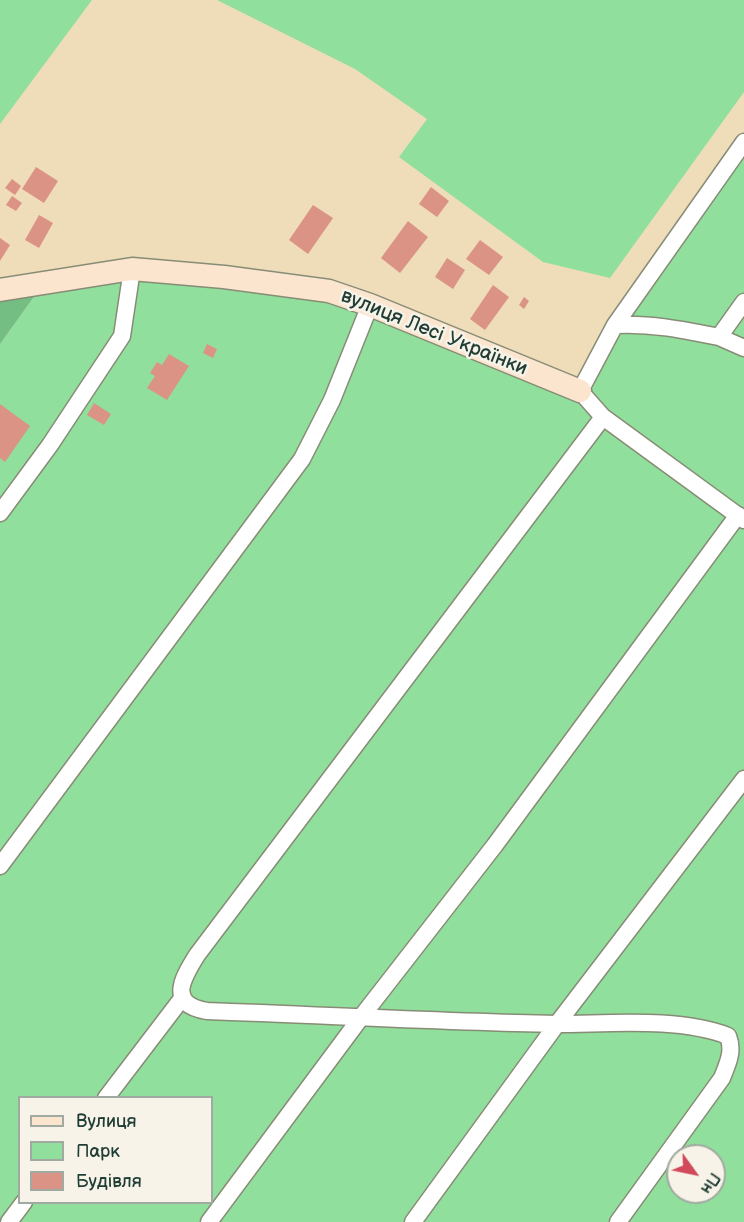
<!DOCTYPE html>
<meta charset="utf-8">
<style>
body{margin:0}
#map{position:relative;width:744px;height:1222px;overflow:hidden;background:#efdcb9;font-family:"Balsamiq Sans",sans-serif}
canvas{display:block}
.legend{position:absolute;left:18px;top:1096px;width:195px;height:108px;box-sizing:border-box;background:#f7f3e8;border:2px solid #a1aaa0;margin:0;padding:8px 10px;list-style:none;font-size:18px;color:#1f3d34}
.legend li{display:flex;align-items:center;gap:12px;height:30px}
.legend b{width:30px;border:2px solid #a1aaa0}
.north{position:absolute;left:666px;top:1144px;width:60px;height:60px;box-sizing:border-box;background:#f7f3e8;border:2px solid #a1aaa0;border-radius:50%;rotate:123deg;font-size:16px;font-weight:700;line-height:24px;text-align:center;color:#1f3d34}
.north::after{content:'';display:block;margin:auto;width:21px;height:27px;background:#d1495b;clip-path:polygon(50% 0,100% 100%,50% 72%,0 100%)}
</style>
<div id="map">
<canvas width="744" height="1222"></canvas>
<ul class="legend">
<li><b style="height:8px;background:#fbe5cf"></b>Вулиця</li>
<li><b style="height:16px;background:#91df9c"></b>Парк</li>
<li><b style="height:16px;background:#db9386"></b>Будівля</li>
</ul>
<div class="north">Пн</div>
</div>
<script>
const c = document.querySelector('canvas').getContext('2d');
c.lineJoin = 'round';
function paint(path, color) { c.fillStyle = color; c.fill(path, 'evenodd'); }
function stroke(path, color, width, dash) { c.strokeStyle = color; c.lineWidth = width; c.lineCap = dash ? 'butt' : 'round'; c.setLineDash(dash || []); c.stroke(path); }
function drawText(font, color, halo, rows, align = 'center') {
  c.font = font + ' "Balsamiq Sans",sans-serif'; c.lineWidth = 5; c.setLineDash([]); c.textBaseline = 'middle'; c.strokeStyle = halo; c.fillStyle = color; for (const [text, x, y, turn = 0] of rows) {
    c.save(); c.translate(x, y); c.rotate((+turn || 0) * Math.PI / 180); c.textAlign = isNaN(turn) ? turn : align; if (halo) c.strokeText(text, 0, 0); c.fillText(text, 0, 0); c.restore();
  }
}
paint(new Path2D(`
 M 0,0 L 92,0 L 0,124 Z
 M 217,0 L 744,0 L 744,92 L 610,278 L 543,262 L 399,157 L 427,119 L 355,69 Z
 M 744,133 L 744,1222 L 0,1222 L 0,344 L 41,287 L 164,277 L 342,300 L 585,405 L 640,278 ZM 20,1098 L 212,1098 L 212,1202 L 20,1202 ZM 678,1156 L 714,1156 L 714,1192 L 678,1192 Z`), '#91df9c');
paint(new Path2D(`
 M 41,287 L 0,344 L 0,291 Z`), '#74be84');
paint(new Path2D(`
 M 36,167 L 58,181 L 44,203 L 22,189 Z
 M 12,179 L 21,186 L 15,195 L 5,188 Z
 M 431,187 L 449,201 L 437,217 L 419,204 Z
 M 12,196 L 22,203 L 16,211 L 6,205 Z
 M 313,205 L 333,218 L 308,254 L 289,240 Z
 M 39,215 L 53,223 L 39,248 L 25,240 Z
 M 408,221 L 428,237 L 400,273 L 381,258 Z
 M 0,238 L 10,245 L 0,261 Z
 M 480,240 L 503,257 L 489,275 L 466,259 Z
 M 447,258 L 465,270 L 453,289 L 435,277 Z
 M 493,285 L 509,297 L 485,330 L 470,319 Z
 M 524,297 L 529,301 L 524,309 L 519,305 Z
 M 207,344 L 217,349 L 213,358 L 203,353 Z
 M 169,354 L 189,366 L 167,400 L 147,388 L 155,376 L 150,373 L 157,362 L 162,365 Z
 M 94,403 L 111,414 L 104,425 L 87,415 Z
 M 0,404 L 30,426 L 5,462 L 0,458 Z`), '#db9386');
const street = new Path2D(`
 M 744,142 L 615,325 L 580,391 L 603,417 L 744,520
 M 744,302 L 719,337 L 744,348
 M 615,325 C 651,323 684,330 719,337
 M 603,417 L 197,955 C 182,979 167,1004 207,1011 C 323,1015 440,1022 557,1024 C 609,1024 679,1017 728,1036 C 734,1051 728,1063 722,1078 L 618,1222
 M 0,513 L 50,445 L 122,336 L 132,269
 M 0,866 L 302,459 L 332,400 L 370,305
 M 106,1098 L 183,997
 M 9,1222 L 24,1202
 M 209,1222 L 362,1016 L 495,845 L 738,515
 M 413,1222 L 557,1024 L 744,779`);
const secondary = new Path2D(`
 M 0,290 L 132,269 L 224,277 L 329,291 L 370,305 L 580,391`);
stroke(street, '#878c76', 19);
stroke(secondary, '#878c76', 25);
stroke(street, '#fff', 16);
stroke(secondary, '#fbe5cf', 22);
drawText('20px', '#1f3d34', '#f7f3e8', [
 ["вулиця Лесі Українки",434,333,22]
]);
</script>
